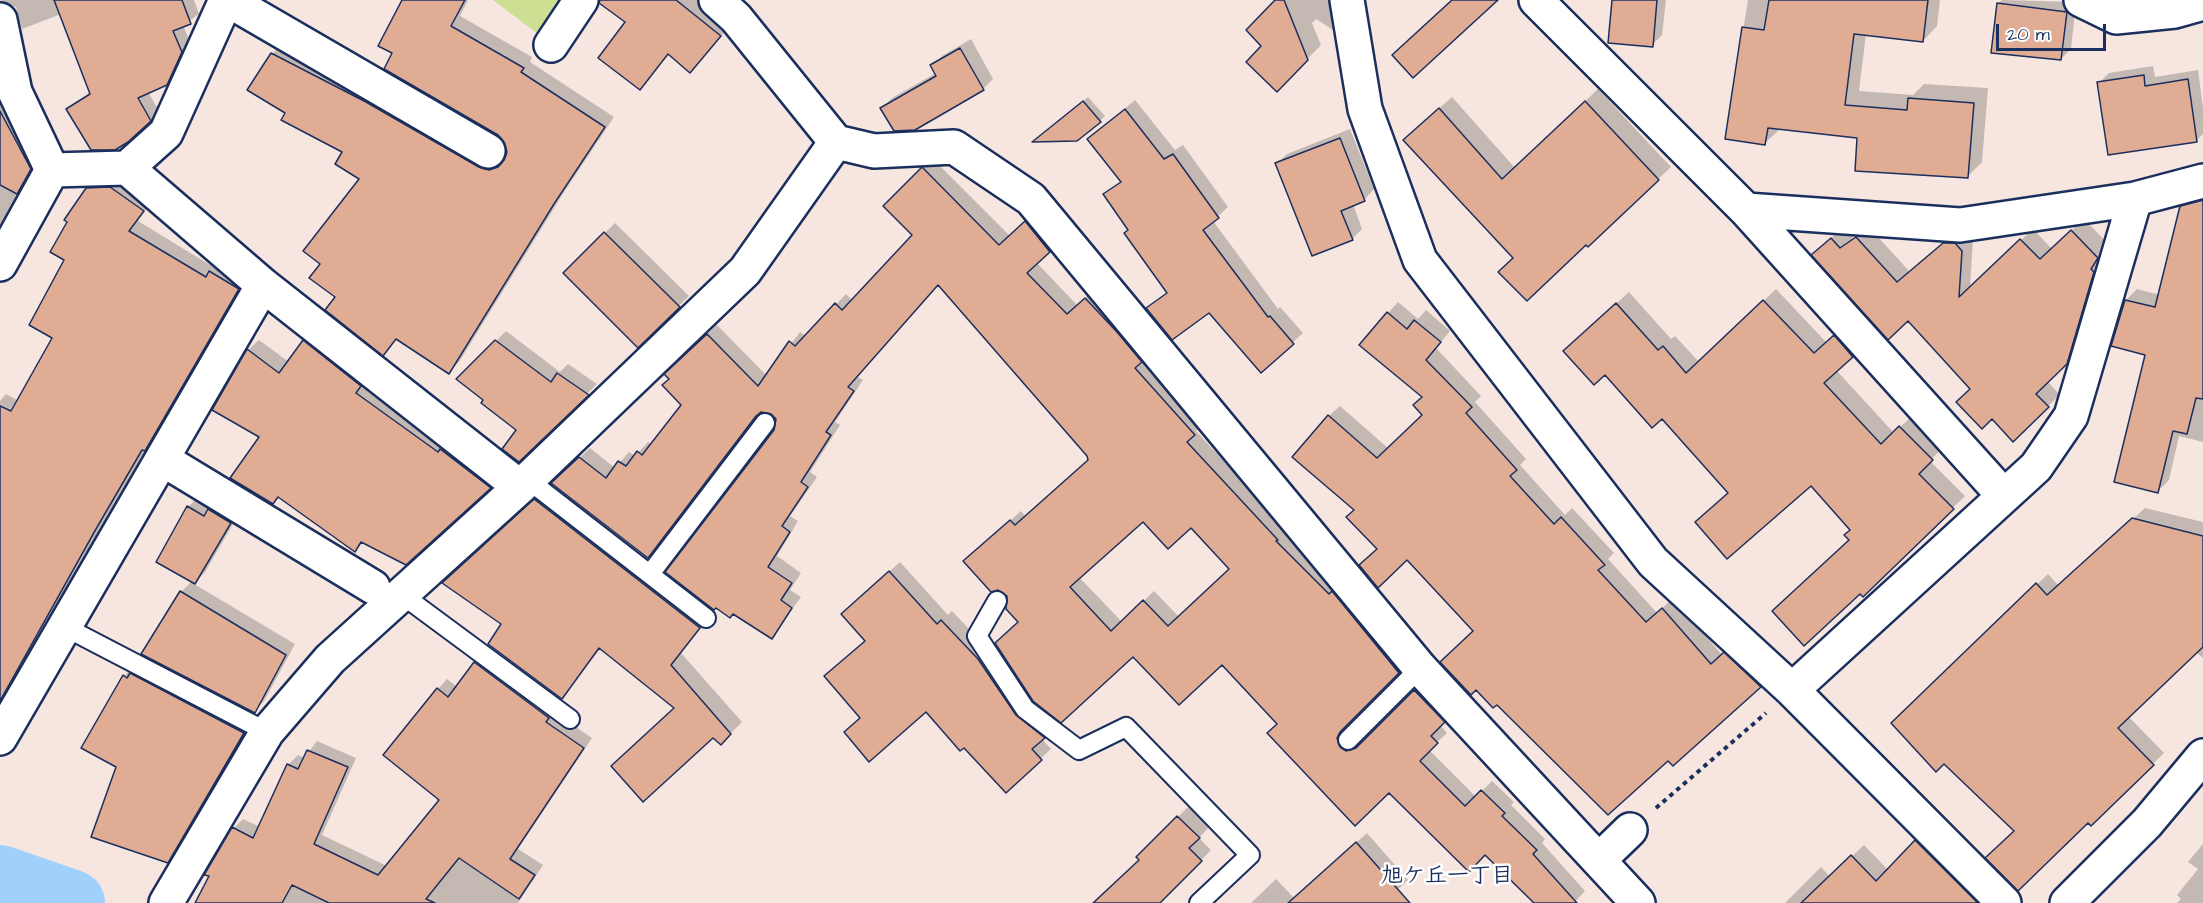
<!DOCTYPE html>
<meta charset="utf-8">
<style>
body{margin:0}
#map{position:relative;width:2203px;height:903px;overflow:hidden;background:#f6e6df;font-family:"Architects Daughter",sans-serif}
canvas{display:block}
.scale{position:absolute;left:1996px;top:24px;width:110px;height:27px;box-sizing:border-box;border:3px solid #1b2f5e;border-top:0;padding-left:8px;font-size:18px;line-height:21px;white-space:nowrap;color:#1b2f5e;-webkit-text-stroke:4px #fff;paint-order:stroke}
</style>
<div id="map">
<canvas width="2203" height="903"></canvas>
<div class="scale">20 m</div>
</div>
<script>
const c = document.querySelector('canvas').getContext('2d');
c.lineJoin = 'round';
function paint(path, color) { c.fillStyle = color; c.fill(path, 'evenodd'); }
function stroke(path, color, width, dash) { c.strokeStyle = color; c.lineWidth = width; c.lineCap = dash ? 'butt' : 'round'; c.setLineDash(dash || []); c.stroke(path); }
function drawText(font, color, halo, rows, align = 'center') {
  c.font = font + ' "Architects Daughter","Klee One",sans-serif'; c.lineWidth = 5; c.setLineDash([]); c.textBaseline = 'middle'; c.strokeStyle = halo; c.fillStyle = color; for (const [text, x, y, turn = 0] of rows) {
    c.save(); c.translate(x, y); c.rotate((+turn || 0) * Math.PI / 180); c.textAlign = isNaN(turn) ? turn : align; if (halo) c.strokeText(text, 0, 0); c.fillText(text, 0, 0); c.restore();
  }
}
paint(new Path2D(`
 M 493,0 L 560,0 L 538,34 Z`), '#cddf93');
paint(new Path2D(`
 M 0,0 L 194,0 L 199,14 L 183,25 L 190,42 L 176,75 L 166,84 L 148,92 L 159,111 L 150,121 L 68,109 L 91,92 L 61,14 L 22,29 L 16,7 Z
 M 404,0 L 468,0 L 460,16 L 532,57 L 530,62 L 614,117 L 564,192 L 459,362 L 449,372 L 398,338 L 383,354 L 337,297 L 322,264 L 361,178 L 344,152 L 286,113 L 272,54 L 282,44 L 499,160 L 506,158 L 506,141 L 499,134 L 394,53 Z
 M 627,0 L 698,0 L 730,26 L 690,71 L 669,53 L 640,88 L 627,22 Z
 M 1277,0 L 1344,0 L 1346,16 L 1333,30 L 1316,19 L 1312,23 L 1321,45 L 1277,90 L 1264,46 Z
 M 1614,0 L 1666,0 L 1662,35 L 1652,45 Z
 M 1748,0 L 1940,0 L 1937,26 L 1923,41 L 1866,34 L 1859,91 L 1913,95 L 1924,84 L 1988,88 L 1982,162 L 1967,177 L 1859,137 L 1780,129 L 1765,143 L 1726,138 Z
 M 2002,0 L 2076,2 L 2071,49 L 2061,59 L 1998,4 Z
 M 971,39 L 993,79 L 983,89 L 882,108 L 892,98 L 936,73 L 932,66 L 942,56 Z
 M 2153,66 L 2155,77 L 2198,70 L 2203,108 L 2203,134 L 2196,141 L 2099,83 L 2109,73 Z
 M 0,86 L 39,159 L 0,228 Z
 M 1598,89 L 1671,167 L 1588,245 L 1417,128 L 1452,97 L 1515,168 Z
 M 1088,97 L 1105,116 L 1100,121 L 1039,137 Z
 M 1135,100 L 1175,150 L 1183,145 L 1228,207 L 1213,221 L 1278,309 L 1280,307 L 1303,333 L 1261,371 L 1209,311 L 1148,309 L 1168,291 L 1105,195 L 1121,181 L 1089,139 Z
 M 1350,129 L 1374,189 L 1364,200 L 1353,204 L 1362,229 L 1352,239 L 1276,164 L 1287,154 Z
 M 933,159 L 1010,236 L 1036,213 L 1059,241 L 1036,262 L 1077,305 L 1096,289 L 1204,424 L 1196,431 L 1408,662 L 1350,720 L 1346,727 L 1349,738 L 1356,742 L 1368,738 L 1425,681 L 1453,711 L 1440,725 L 1447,733 L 1429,750 L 1476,797 L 1492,781 L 1514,802 L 1511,805 L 1545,839 L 1542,843 L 1585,891 L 1574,903 L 1531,903 L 1533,901 L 1485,853 L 1279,724 L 1222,662 L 1133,655 L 1019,622 L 1009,595 L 975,552 L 1021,511 L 1026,517 L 1089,459 L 1089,456 L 939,284 L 856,376 L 863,380 L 835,422 L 840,425 L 810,472 L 817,477 L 790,516 L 798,521 L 777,556 L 801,573 L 790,590 L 801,597 L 772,637 L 733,613 L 775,430 L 777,419 L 772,412 L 761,411 L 648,556 L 553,483 L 590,448 L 615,468 L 629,452 L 635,456 L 648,442 L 652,445 L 683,405 L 666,374 L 717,325 L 767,376 L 800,332 L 806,336 L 846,294 L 852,300 L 914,235 L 885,206 ZM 1143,520 L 1191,526 L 1231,569 L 1179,617 L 1154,591 L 1122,622 L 1079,577 Z
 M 121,178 L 152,200 L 138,221 L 215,268 L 220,262 L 248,279 L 154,440 L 147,447 L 8,692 L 0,700 L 0,401 L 6,394 L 19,401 L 54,337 L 66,259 L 87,189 L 97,179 Z
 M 2193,197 L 2203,199 L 2203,442 L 2179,436 L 2169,480 L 2158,491 L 2147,353 L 2126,300 L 2137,289 L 2160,295 L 2182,208 Z
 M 2084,219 L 2109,245 L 2078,350 L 2047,381 L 2060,395 L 2048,406 L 1972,389 L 1908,319 L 1814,255 L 1843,227 L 1853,238 L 1868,226 L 1910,272 L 1956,231 L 1973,239 L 1970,288 L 2033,229 L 2052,249 Z
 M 615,223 L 689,296 L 638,346 L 565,273 Z
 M 1776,289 L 1827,343 L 1847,325 L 1864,344 L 1836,370 L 1894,433 L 1912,416 L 1943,447 L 1930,461 L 1965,496 L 1863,595 L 1850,540 L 1852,530 L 1811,484 L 1697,522 L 1729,492 L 1662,417 L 1577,339 L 1629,292 L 1671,339 L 1675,336 L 1699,362 Z
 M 1398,302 L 1418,319 L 1426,310 L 1450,331 L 1436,348 L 1481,396 L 1475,402 L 1526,459 L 1520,465 L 1565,515 L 1572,508 L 1614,553 L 1608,559 L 1657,613 L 1673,598 L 1722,655 L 1735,643 L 1770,675 L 1673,764 L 1407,558 L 1378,548 L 1356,510 L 1329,416 L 1340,406 L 1389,449 L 1424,414 L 1423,397 L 1388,313 Z
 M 315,331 L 500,476 L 406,563 L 364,542 L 355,550 L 279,496 L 273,502 L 248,350 L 259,340 L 289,362 Z
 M 506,331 L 560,372 L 568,364 L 597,384 L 519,460 L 518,429 L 458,379 Z
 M 547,489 L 711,615 L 681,653 L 742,722 L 721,743 L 601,648 L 562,697 L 456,571 Z
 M 198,497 L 240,512 L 205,572 L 194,584 L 295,644 L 264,701 L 254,711 L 181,592 L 192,581 L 188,507 Z
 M 2145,508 L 2203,522 L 2203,658 L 2196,652 L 2128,716 L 2164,753 L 2091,824 L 2088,821 L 2016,830 L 1944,762 L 1893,723 L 2048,574 L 2059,586 Z
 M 900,562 L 948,615 L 952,611 L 988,649 L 1026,706 L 1053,727 L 1042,739 L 1051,749 L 1006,791 L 926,709 L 861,718 L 826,676 L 867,640 L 853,604 Z
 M 485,654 L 554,712 L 592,738 L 518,849 L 543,865 L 518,903 L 209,903 L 211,875 L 234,828 L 243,819 L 260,827 L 288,765 L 298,755 L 304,758 L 317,741 L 356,758 L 322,835 L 387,866 L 441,800 L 385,755 L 438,689 L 447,679 L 457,687 Z
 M 134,666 L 253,722 L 178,851 L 168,861 L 117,766 L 124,676 Z
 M 1188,807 L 1209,827 L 1199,838 L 1211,850 L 1160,903 L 1095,903 L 1140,860 L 1138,857 Z
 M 1928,830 L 1990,903 L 1785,903 L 1821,867 L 1830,877 L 1864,845 L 1888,870 Z
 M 1367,833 L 1408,880 L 1383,903 L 1251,903 L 1276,879 L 1294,898 Z
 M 2203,844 L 2203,903 L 2177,903 L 2181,899 L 2177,895 L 2198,869 L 2188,862 Z`), '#0003');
stroke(new Path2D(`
 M 0,878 L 72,903`), '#9fd1fc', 66);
const building = new Path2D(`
 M 54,0 L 182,0 L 191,24 L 173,31 L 182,52 L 167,85 L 138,98 L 151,121 L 128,142 L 115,150 L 91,150 L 66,109 L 90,94 Z
 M 402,0 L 465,0 L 451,26 L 524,68 L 521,72 L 605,127 L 554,204 L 449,374 L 396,339 L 383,356 L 325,310 L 335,297 L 309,278 L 320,264 L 303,251 L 359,179 L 335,164 L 342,152 L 281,120 L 285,113 L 247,90 L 271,53 L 366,102 L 479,167 L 489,170 L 498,167 L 504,160 L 507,152 L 504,142 L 498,135 L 384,69 L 392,53 L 378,46 Z
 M 600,0 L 676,0 L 721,36 L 690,73 L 668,54 L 640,90 L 598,58 L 625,22 L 599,3 Z
 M 1275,0 L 1284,0 L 1308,60 L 1277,92 L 1246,62 L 1261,46 L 1246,30 Z
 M 1452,0 L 1498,0 L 1413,78 L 1392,55 Z
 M 1612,0 L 1657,0 L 1653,47 L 1608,43 Z
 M 1769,0 L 1928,0 L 1923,42 L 1854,34 L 1845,105 L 1907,110 L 1908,98 L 1974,103 L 1968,178 L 1855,171 L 1857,138 L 1768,128 L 1765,145 L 1725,139 L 1742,27 L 1764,30 Z
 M 1997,3 L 2067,12 L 2061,60 L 1991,53 Z
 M 960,48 L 984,90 L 915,130 L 894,131 L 880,108 L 936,76 L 930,65 Z
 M 2144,75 L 2145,86 L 2188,79 L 2197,142 L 2108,155 L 2097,82 Z
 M 1083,101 L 1101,122 L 1077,141 L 1032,142 Z
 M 1585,101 L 1659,180 L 1588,247 L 1586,245 L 1527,301 L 1498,272 L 1513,258 L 1403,140 L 1439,108 L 1502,179 Z
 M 1125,109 L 1164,159 L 1173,154 L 1219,218 L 1203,230 L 1268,317 L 1270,316 L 1294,344 L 1261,373 L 1209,313 L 1172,340 L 1146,308 L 1167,293 L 1124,233 L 1128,230 L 1103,194 L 1121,182 L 1087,139 Z
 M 0,111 L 31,169 L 17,194 L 0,185 Z
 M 1340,138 L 1365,201 L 1341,211 L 1353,240 L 1312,256 L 1275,163 Z
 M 922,167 L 999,245 L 1025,221 L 1050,252 L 1027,273 L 1067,314 L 1085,298 L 1117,332 L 1142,362 L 1135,368 L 1195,435 L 1187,442 L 1278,540 L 1276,541 L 1329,594 L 1332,591 L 1399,673 L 1340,732 L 1337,738 L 1340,747 L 1346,751 L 1356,748 L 1414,690 L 1445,722 L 1431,736 L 1438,743 L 1420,761 L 1465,806 L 1481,790 L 1505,813 L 1502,816 L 1537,850 L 1533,854 L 1577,903 L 1534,903 L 1485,855 L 1469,872 L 1389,793 L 1355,826 L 1267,733 L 1277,724 L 1222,665 L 1179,705 L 1133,657 L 1061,723 L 1033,701 L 995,643 L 1018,622 L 1006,609 L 1007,596 L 998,590 L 991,592 L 963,561 L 1010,520 L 1015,525 L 1088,460 L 1087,456 L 938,285 L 848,387 L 854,391 L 826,432 L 831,435 L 801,482 L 808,487 L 782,526 L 790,532 L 768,567 L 792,583 L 781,600 L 792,608 L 772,639 L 733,614 L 730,618 L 716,608 L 714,610 L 665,572 L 774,430 L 776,419 L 771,414 L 761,412 L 756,416 L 648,558 L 551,483 L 579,457 L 606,478 L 618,461 L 626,466 L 637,451 L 642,455 L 681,405 L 662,385 L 669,379 L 664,374 L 707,334 L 758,386 L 789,341 L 795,346 L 835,303 L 842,310 L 912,235 L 883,206 ZM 1143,522 L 1168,549 L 1191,528 L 1229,569 L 1168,626 L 1143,600 L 1111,631 L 1070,587 Z
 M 110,187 L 144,211 L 129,231 L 206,277 L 209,271 L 239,289 L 145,451 L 142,450 L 96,529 L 0,701 L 0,406 L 11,411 L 52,338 L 29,325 L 64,260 L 50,252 L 67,222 L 64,220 L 86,188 Z
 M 2203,200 L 2203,399 L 2196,398 L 2187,434 L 2173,431 L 2158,493 L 2114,482 L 2145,355 L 2111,346 L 2125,300 L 2155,307 L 2180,206 Z
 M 2071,230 L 2098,258 L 2091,269 L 2094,272 L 2067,364 L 2036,394 L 2049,407 L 2013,442 L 1992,419 L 1982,429 L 1956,402 L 1970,389 L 1908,321 L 1888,340 L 1811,255 L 1831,238 L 1840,248 L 1856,237 L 1897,282 L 1943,243 L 1955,243 L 1962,251 L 1959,297 L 2020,239 L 2040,259 Z
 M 604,232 L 680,307 L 638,348 L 563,273 Z
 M 1763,300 L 1814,353 L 1834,335 L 1853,357 L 1824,383 L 1881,444 L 1899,426 L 1933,460 L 1919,474 L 1954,509 L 1863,597 L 1860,594 L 1804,646 L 1772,611 L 1849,540 L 1844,535 L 1850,530 L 1811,486 L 1727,559 L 1695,522 L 1728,493 L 1662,419 L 1652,428 L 1605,375 L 1594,385 L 1563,351 L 1616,303 L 1658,350 L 1663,346 L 1686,373 Z
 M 1387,312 L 1407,329 L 1414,320 L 1441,342 L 1426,360 L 1472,407 L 1466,413 L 1517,470 L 1510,476 L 1554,524 L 1561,517 L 1605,565 L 1598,570 L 1646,622 L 1662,608 L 1711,664 L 1724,652 L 1761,687 L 1673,766 L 1668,761 L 1608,815 L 1497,705 L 1493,708 L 1476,690 L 1471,695 L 1440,662 L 1473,631 L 1407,560 L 1378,588 L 1359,565 L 1377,549 L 1346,517 L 1354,510 L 1292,457 L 1328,415 L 1377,458 L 1422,415 L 1413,405 L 1422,397 L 1359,345 Z
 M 303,340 L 361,386 L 356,393 L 438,452 L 440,449 L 491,488 L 406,565 L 361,542 L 355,552 L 278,497 L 273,504 L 230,478 L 259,437 L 212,410 L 247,349 L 279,373 Z
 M 495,340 L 551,382 L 557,373 L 589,395 L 519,462 L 502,449 L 516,430 L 481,403 L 483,400 L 456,379 Z
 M 534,499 L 700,628 L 671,665 L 731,734 L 721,745 L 713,738 L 643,802 L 611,766 L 674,708 L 599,648 L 562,699 L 488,644 L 501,624 L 442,583 Z
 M 187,506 L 204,516 L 208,509 L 231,523 L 195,584 L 156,562 Z
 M 2132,518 L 2203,536 L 2203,647 L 2118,728 L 2154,765 L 2091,826 L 2088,823 L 2018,891 L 1985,858 L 2014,831 L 1944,764 L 1936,772 L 1891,723 L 2036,583 L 2047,595 Z
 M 889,571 L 937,624 L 941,620 L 978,659 L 1016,715 L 1045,738 L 1032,749 L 1042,760 L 1006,793 L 964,748 L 960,751 L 926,712 L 869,762 L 844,732 L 860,718 L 824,676 L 865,641 L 841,614 Z
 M 180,591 L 286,655 L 255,713 L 141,654 Z
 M 474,662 L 549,718 L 546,722 L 584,748 L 510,859 L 535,875 L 519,899 L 459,858 L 426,899 L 435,903 L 329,903 L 292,885 L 282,903 L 195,903 L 209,876 L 204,875 L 232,827 L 253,838 L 287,764 L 298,769 L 307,750 L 348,767 L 314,844 L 378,875 L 439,800 L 383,755 L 437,688 L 448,697 Z
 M 130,673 L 244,733 L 168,863 L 91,837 L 116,767 L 81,748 L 123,675 L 127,678 Z
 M 1177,816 L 1200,838 L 1189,848 L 1202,861 L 1160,903 L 1093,903 L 1139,860 L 1136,857 Z
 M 1915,840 L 1978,903 L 1801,903 L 1851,855 L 1876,881 Z
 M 1356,842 L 1410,903 L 1288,903 Z`);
paint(building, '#e0ad94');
stroke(building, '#1b2f5e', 1.5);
const lane = new Path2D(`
 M 527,479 L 706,618
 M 650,574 L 765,423
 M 401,594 L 570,719
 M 997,601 L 977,636 L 1025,709 L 1079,750 L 1126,727 L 1250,855 L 1199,903
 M 65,627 L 267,732
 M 1348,740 L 1420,668`);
const street = new Path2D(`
 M 228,0 L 488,151
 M 716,0 L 736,18 L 836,142 L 874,151 L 954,147 L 1031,199 L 1420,668 L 1638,903
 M 1347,0 L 1365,109 L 1420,260 L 1653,562 L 1792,690 L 2004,903
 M 1536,0 L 1746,210 L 2004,496
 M 2081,0 L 2116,17 L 2175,11 L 2203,3
 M 0,20 L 15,92 L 52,170
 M 551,45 L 581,0
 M 127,168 L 263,285 L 520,487
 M 52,170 L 127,168 L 166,133 L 226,0
 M 1746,210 L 1960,225 L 2135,199 L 2203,181
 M 0,264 L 52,170
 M 162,459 L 373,587
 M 1792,690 L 2036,467 L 2071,416 L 2135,199
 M 0,738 L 263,285
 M 1599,860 L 1630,830
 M 166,903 L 267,732 L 330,659 L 520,487 L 745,271 L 836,142
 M 2067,903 L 2147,823 L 2203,756`);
stroke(lane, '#1b2f5e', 22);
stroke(street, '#1b2f5e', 38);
stroke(new Path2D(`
 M 1656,808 L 1766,713`), '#1b2f5e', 4, [4.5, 4.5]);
stroke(lane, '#fff', 18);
stroke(street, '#fff', 33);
drawText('bold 22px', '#1b2f5e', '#fff', [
 ["旭ケ丘一丁目",1447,877]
]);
</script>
